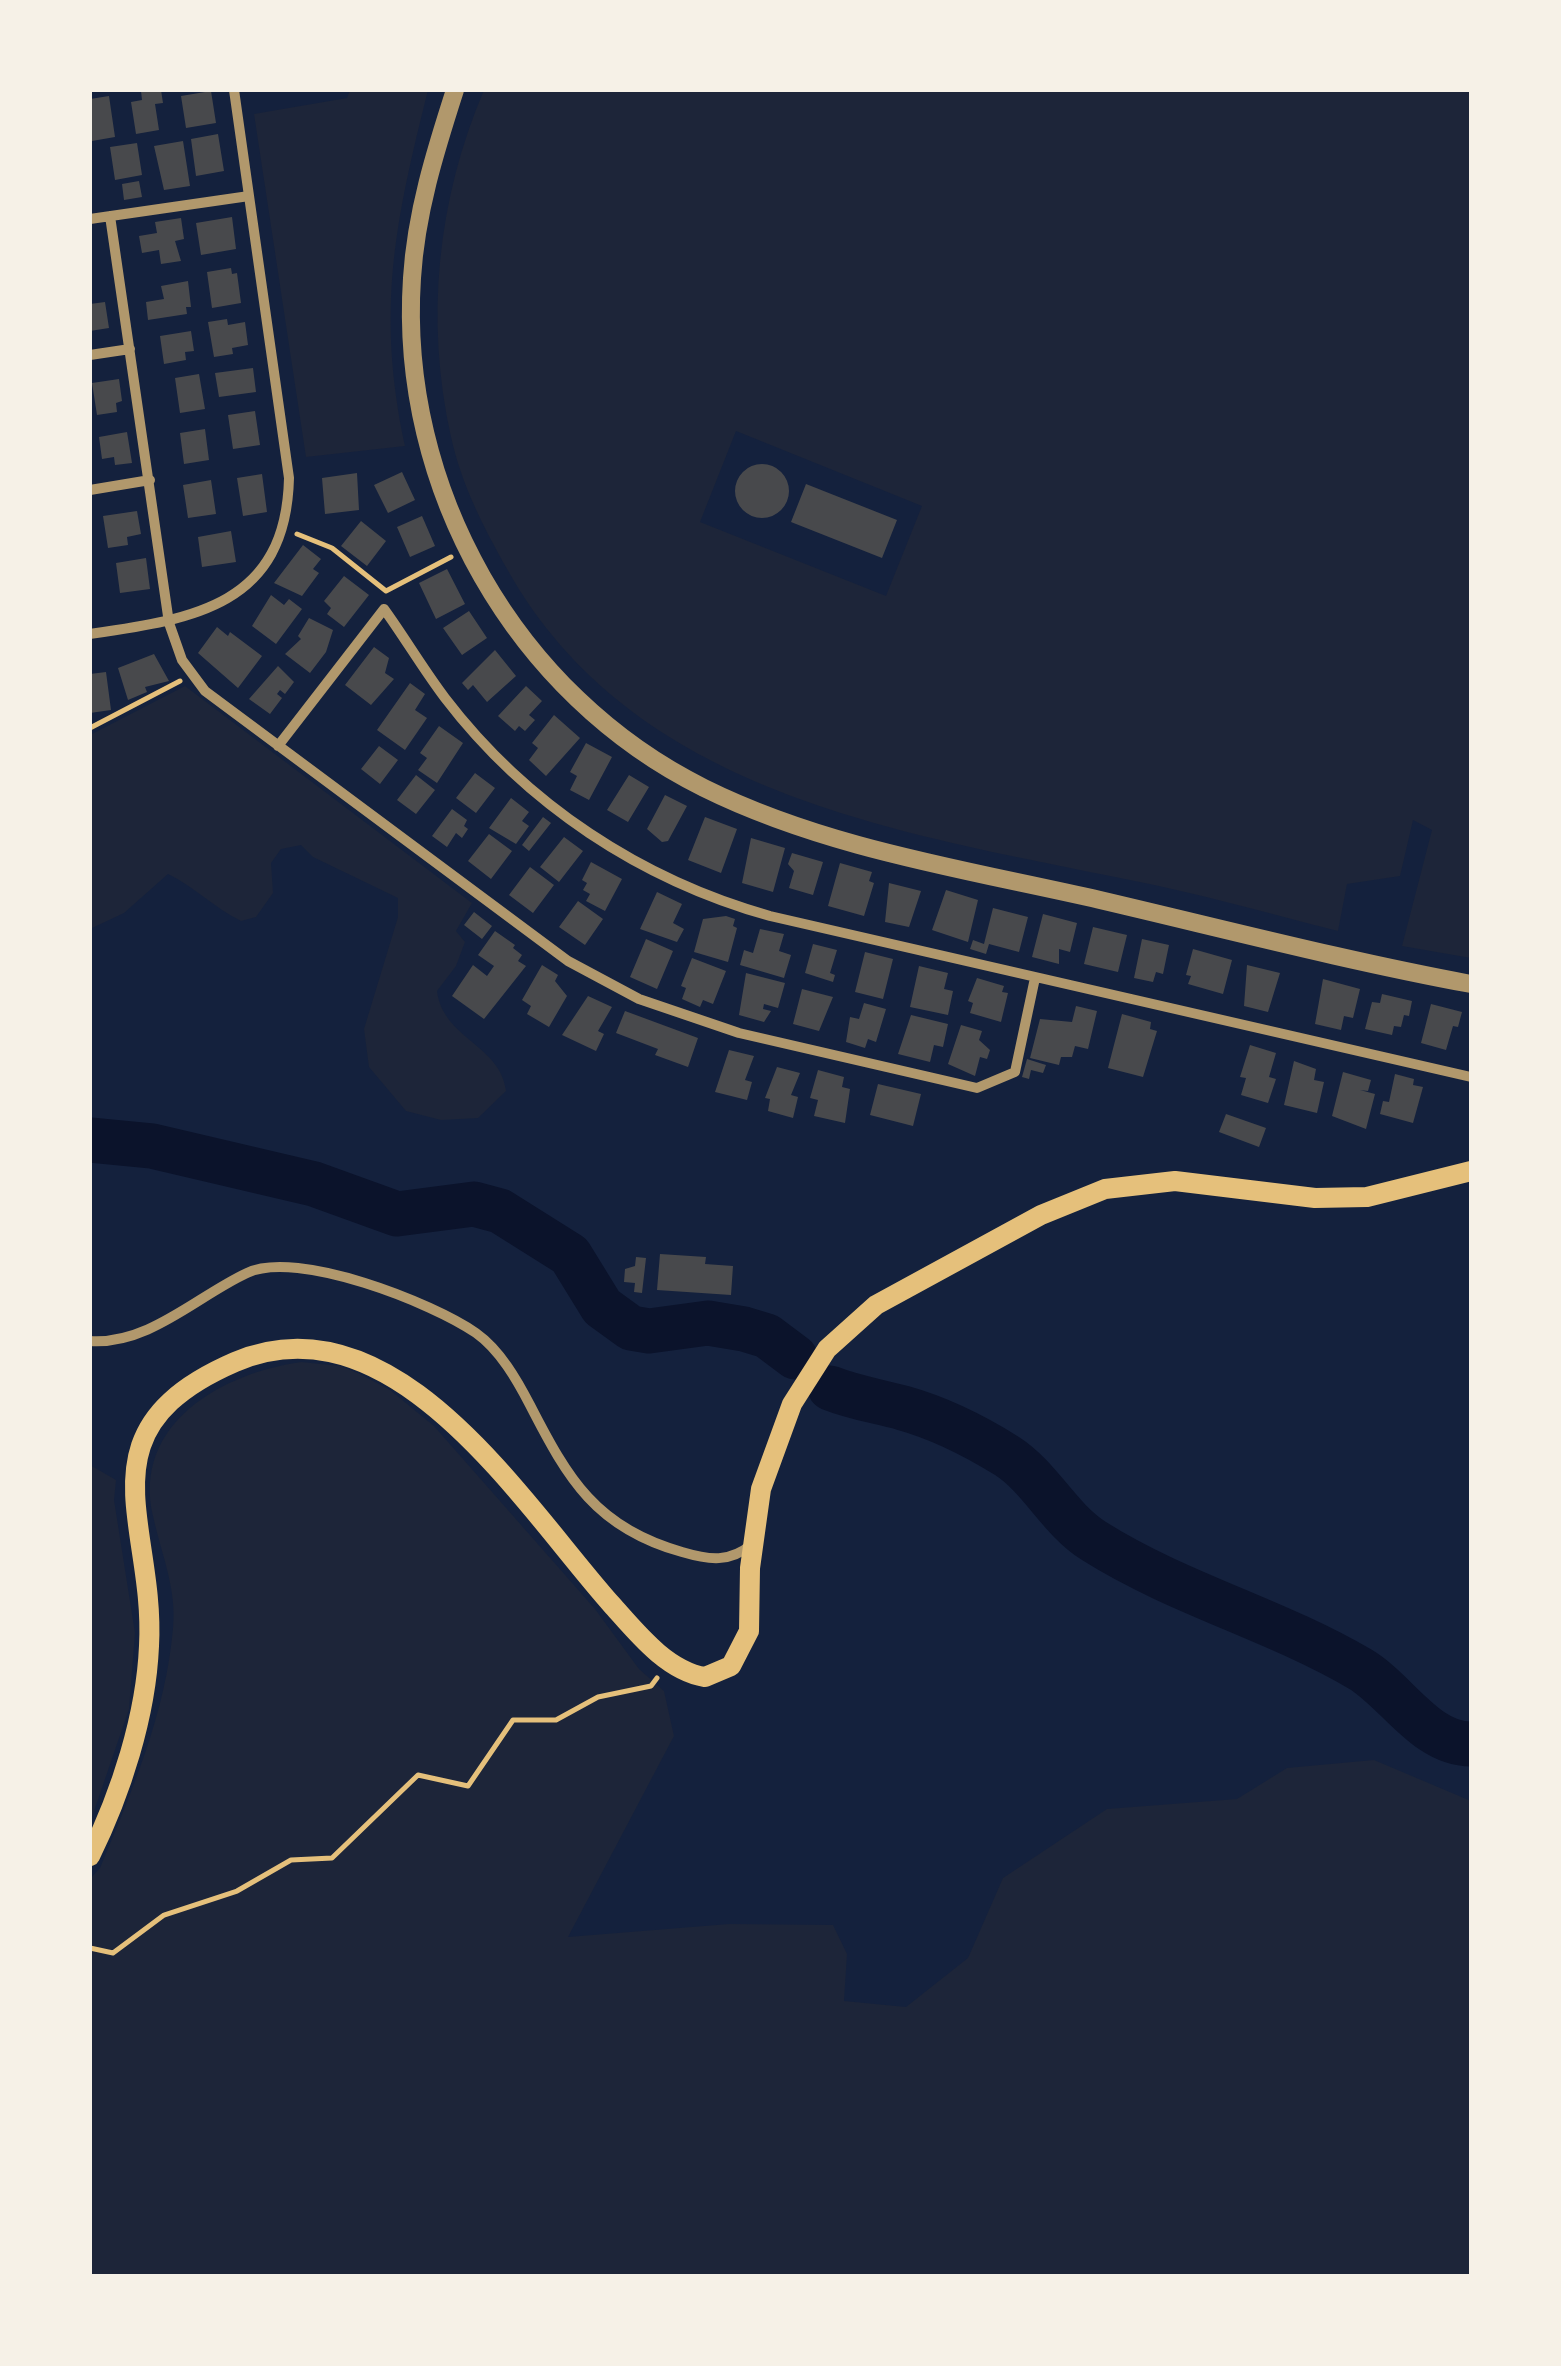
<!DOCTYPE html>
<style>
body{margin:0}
#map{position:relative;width:1561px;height:2366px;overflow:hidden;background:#14213d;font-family:"Public Sans",sans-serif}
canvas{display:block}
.frame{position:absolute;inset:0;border:92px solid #f6f1e7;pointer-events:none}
</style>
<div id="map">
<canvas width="1561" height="2366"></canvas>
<div class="frame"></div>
</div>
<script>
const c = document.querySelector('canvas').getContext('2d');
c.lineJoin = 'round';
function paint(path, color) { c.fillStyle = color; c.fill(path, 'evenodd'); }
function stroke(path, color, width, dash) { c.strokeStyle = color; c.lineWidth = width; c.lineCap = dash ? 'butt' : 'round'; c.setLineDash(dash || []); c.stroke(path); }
paint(new Path2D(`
 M 350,90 L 428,90 C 395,223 376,309 405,446 L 306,457 L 254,114 L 347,98 Z
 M 484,90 L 1471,90 L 1471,958 L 1402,946 L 1432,830 L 1413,820 L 1400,876 L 1347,884 L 1338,931 C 1267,913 1197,893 1125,879 C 896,832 632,793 507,569 C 483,526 462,486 451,437 C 425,320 437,200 484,90 ZM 736,431 L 922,506 L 886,596 L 700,522 Z
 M 185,686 L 472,903 L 456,931 L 465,942 L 456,966 L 437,991 C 443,1039 501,1045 506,1091 L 478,1118 L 441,1120 L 406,1111 L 369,1067 L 364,1029 L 398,917 L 398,898 L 313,857 L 301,845 L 281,849 L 271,863 L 273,893 L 256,917 L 241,921 C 214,908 195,887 168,874 L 124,913 L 90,929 L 90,735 Z
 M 301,1362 L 341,1366 L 360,1374 L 390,1390 L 434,1426 L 595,1609 L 639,1669 L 664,1691 L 674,1736 L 568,1937 L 729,1924 L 833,1925 L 847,1954 L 844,2001 L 906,2007 L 968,1958 L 1003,1878 L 1107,1809 L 1237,1799 L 1287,1768 L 1374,1760 L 1471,1801 L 1471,2276 L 90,2276 L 90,1879 L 100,1868 C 132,1791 166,1712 173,1628 C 177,1589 161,1553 153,1516 C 132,1423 223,1373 301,1362 Z
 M 90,1465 L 116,1480 L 114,1500 L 135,1633 L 129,1709 L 90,1823 Z`), '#1d2539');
stroke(new Path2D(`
 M 90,1140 L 152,1146 L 314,1184 L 397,1214 L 474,1204 L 500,1211 L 570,1255 L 602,1307 L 631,1328 L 649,1331 L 708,1323 L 744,1329 L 767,1336 L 795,1357
 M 830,1388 C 855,1398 878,1401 903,1408 C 939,1418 975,1436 1007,1456 C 1041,1478 1059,1519 1094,1541 C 1178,1594 1275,1619 1360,1669 C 1397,1691 1425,1744 1471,1744`), '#0b132b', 45);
paint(new Path2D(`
 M 161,90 L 163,103 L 155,104 L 159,130 L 136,134 L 131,102 L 142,100 L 141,91 Z
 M 211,91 L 216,123 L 186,128 L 181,96 Z
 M 109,96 L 115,137 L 92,141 L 90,99 Z
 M 218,134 L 224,171 L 196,176 L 191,139 Z
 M 183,141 L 190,186 L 164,190 L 154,146 Z
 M 137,143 L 142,175 L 115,180 L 110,147 Z
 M 139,181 L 142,197 L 124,200 L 122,184 Z
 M 232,217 L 236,249 L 201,255 L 196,223 Z
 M 181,218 L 184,239 L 175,241 L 181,261 L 161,264 L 159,250 L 142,253 L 139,236 L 157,233 L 155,222 Z
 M 231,268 L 232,274 L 237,273 L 241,303 L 212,308 L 207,272 Z
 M 188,281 L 191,307 L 186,307 L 187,314 L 148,320 L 146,302 L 164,299 L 161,286 Z
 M 105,302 L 109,328 L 90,331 L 90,304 Z
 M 227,319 L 228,325 L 245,322 L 248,345 L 232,348 L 233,354 L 214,357 L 208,322 Z
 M 191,331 L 194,351 L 185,352 L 186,360 L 164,364 L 160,336 Z
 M 253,368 L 256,392 L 219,397 L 215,373 Z
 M 199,374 L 205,409 L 180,413 L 175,378 Z
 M 119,379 L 122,401 L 116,403 L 117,412 L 97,415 L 92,383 Z
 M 255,411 L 260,445 L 233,449 L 228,415 Z
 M 205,429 L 209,460 L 184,464 L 180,433 Z
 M 127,432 L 132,463 L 115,465 L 114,457 L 102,459 L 99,437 Z
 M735 491a27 27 0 1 1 54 0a27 27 0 1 1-54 0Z
 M 402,472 L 415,500 L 388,513 L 374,485 Z
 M 357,473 L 359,510 L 325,514 L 322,478 Z
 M 262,474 L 267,512 L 243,516 L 237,478 Z
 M 211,480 L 216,514 L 188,518 L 183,485 Z
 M 806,484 L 897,520 L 882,558 L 791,522 Z
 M 137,511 L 141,534 L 127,537 L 128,545 L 108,548 L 103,516 Z
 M 422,516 L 435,546 L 410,557 L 397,527 Z
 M 361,521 L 386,541 L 367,566 L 341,546 Z
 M 231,531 L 236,562 L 202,567 L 198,537 Z
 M 303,545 L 321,559 L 313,569 L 319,573 L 302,596 L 274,583 Z
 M 146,558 L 150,589 L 120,593 L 116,563 Z
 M 447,569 L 465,604 L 436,619 L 419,583 Z
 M 344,576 L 369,595 L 344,627 L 327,614 L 331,608 L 324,601 Z
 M 271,595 L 284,605 L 289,599 L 302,609 L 276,644 L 252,626 Z
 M 469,611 L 487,638 L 462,655 L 443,628 Z
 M 309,618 L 333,630 L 326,652 L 310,673 L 285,654 L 301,639 L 298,636 Z
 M 217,627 L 228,636 L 230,632 L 262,656 L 238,688 L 198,653 Z
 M 374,647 L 389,658 L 385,673 L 394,679 L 371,705 L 345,685 Z
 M 495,650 L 516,676 L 487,702 L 473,685 L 468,690 L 462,683 Z
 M 154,654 L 169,681 L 145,687 L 147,692 L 128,700 L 118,668 Z
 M 278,666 L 294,682 L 285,694 L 280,690 L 277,694 L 282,698 L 270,714 L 249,699 Z
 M 106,672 L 111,710 L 90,713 L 90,674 Z
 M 410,683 L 425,694 L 415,710 L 427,718 L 405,750 L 377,730 Z
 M 526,686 L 542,701 L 529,715 L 535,720 L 525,731 L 519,726 L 515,731 L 498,716 Z
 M 554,715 L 580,738 L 546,776 L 529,760 L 538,748 L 532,743 Z
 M 439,726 L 463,743 L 437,783 L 418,770 L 427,758 L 420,753 Z
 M 586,743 L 612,757 L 589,800 L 570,790 L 577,776 L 570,772 Z
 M 379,746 L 398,760 L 380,784 L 361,769 Z
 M 475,773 L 495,788 L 476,813 L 456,798 Z
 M 416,775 L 435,790 L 416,814 L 397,800 Z
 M 629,775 L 649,787 L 628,822 L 607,810 Z
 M 665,795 L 687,806 L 668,841 L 662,842 L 647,829 Z
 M 511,798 L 529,812 L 522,821 L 529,826 L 516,844 L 489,828 Z
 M 452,809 L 467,820 L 464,826 L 468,829 L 462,838 L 456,833 L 447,847 L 432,836 Z
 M 543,817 L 551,823 L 529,851 L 522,845 Z
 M 705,817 L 737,829 L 721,873 L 688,860 Z
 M 489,834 L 512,851 L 491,879 L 468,861 Z
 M 564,837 L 583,851 L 559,882 L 540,867 Z
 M 751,838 L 785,848 L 773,892 L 742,883 Z
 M 792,853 L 823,862 L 813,895 L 789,888 L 794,871 L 788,864 Z
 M 591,862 L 622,879 L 605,911 L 586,901 L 590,894 L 583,890 L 587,883 L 582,880 Z
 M 840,863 L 872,872 L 869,881 L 874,883 L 864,916 L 828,906 Z
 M 530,867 L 554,885 L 533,913 L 509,895 Z
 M 889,883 L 921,891 L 909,927 L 885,922 Z
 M 946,890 L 978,900 L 968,942 L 932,930 Z
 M 657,892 L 682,904 L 673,923 L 684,929 L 677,942 L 640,929 Z
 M 578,901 L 603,919 L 585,945 L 559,927 Z
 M 993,908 L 1028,917 L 1019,952 L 989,944 L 986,954 L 970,949 L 973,940 L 984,944 Z
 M 474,912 L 492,926 L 482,939 L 464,925 Z
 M 1043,914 L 1077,923 L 1070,952 L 1059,949 L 1059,964 L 1032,957 Z
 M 726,916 L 735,919 L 733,926 L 737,928 L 728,962 L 694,952 L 703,919 Z
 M 1093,927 L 1127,935 L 1118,972 L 1084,964 Z
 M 760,929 L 784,934 L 779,951 L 791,955 L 784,978 L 740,965 L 744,950 L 753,953 Z
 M 495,931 L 515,945 L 513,948 L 522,955 L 518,961 L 526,966 L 484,1019 L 452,996 L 473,965 L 487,976 L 494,966 L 478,955 Z
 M 646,939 L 673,951 L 657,989 L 630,977 Z
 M 1142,939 L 1169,945 L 1163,974 L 1156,972 L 1153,982 L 1134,978 Z
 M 813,944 L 837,950 L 830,973 L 835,975 L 833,982 L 805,973 Z
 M 1193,949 L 1232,960 L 1223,994 L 1188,984 L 1191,976 L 1186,975 Z
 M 865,952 L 893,959 L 883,999 L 855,992 Z
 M 692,958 L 726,971 L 713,1004 L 703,1000 L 700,1007 L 682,999 L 686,988 L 681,986 Z
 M 542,965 L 558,975 L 555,981 L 567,996 L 549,1027 L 527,1014 L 531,1006 L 522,1000 Z
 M 1247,965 L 1280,973 L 1268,1012 L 1244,1006 Z
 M 919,966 L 948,973 L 944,989 L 953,991 L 948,1015 L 910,1007 Z
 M 746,973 L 785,983 L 778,1008 L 764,1004 L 763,1009 L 771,1011 L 764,1022 L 739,1015 Z
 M 977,978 L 1004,986 L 1002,992 L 1008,993 L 1001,1022 L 970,1013 L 973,1003 L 968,1001 Z
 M 1323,979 L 1360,989 L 1353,1018 L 1344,1016 L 1341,1030 L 1315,1024 Z
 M 802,989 L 833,997 L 819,1031 L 793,1024 Z
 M 1382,994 L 1412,1001 L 1409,1016 L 1404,1015 L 1401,1027 L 1394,1026 L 1392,1035 L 1365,1029 L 1372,1002 L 1380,1003 Z
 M 588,996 L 612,1007 L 598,1031 L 604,1034 L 596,1051 L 562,1035 Z
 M 864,1003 L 886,1009 L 876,1042 L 868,1039 L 865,1048 L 846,1042 L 850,1017 L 859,1019 Z
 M 1431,1004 L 1462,1012 L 1458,1027 L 1453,1026 L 1446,1050 L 1421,1043 Z
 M 1076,1006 L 1097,1011 L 1088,1049 L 1075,1046 L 1072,1057 L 1061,1057 L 1059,1065 L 1030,1058 L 1040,1019 L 1072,1022 Z
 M 625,1011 L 698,1038 L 688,1067 L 655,1055 L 658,1049 L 616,1033 Z
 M 1122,1014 L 1151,1022 L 1150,1029 L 1157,1031 L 1143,1077 L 1108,1068 Z
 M 911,1015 L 948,1024 L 943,1047 L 934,1045 L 930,1062 L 898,1054 Z
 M 961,1025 L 982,1031 L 979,1040 L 990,1050 L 987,1059 L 980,1057 L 975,1076 L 948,1064 Z
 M 1250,1045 L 1276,1053 L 1269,1077 L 1276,1079 L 1268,1103 L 1241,1095 L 1246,1078 L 1240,1077 Z
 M 729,1050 L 754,1056 L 745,1080 L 752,1082 L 747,1100 L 715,1092 Z
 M 1027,1059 L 1046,1065 L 1043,1073 L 1031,1070 L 1029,1079 L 1022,1077 Z
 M 1294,1061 L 1316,1069 L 1314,1080 L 1324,1082 L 1317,1113 L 1284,1105 Z
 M 777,1067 L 800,1073 L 791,1095 L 798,1097 L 793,1118 L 768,1111 L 770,1099 L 765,1098 Z
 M 818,1070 L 844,1077 L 842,1087 L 850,1089 L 845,1123 L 814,1116 L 818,1100 L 810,1098 Z
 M 1343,1072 L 1371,1080 L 1368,1091 L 1360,1090 L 1375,1094 L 1366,1129 L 1332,1116 Z
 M 1395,1074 L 1414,1079 L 1413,1085 L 1423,1087 L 1413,1123 L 1380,1114 L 1383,1101 L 1389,1102 Z
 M 878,1084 L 921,1094 L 913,1126 L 870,1115 Z
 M 1226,1114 L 1266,1128 L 1259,1147 L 1219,1132 Z
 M 660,1254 L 706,1257 L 705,1264 L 733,1266 L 731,1295 L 657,1290 Z
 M 636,1257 L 646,1258 L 642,1293 L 634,1292 L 635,1283 L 624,1282 L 625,1269 L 635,1266 Z`), '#48494c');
stroke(new Path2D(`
 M 297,534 L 332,548 L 386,591 L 451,557
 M 90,728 L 180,681
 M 90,1948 L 113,1953 L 164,1915 L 237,1891 L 291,1860 L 332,1858 L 418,1775 L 468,1786 L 513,1720 L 556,1720 L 598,1697 L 651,1686 L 657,1678`), '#e5c07b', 5);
stroke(new Path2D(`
 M 110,216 L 169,623 L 182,660 L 205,691 L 568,961 L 639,999 L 739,1033 L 977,1088 L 1015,1072 L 1035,978
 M 90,219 L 249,196
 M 90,355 L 130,349
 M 90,490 L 150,480
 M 90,634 C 193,619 286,606 289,478 L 234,90
 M 278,746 L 384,609 C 405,638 423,669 445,698 C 526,804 641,880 770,916 L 1471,1077
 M 90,1341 C 149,1345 197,1296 247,1273 C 297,1249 433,1303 476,1333 C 500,1350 517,1380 530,1405 C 568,1479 596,1528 682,1552 C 709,1560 730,1563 752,1544`), '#b1986c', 10);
stroke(new Path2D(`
 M 455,90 C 435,152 416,213 412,278 C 398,488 516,695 704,788 C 827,849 969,870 1100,900 C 1224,929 1347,961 1471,984`), '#b1986c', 18);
stroke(new Path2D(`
 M 90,1856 C 121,1793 146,1716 149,1646 C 156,1523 76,1431 235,1362 C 394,1294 522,1504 612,1605 C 637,1633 667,1671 705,1677 L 731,1666 L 749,1631 L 750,1568 L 761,1489 L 792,1404 L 827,1349 L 876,1305 L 1041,1215 L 1105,1189 L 1175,1181 L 1315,1198 L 1367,1197 L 1471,1171`), '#e5c07b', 20);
</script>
